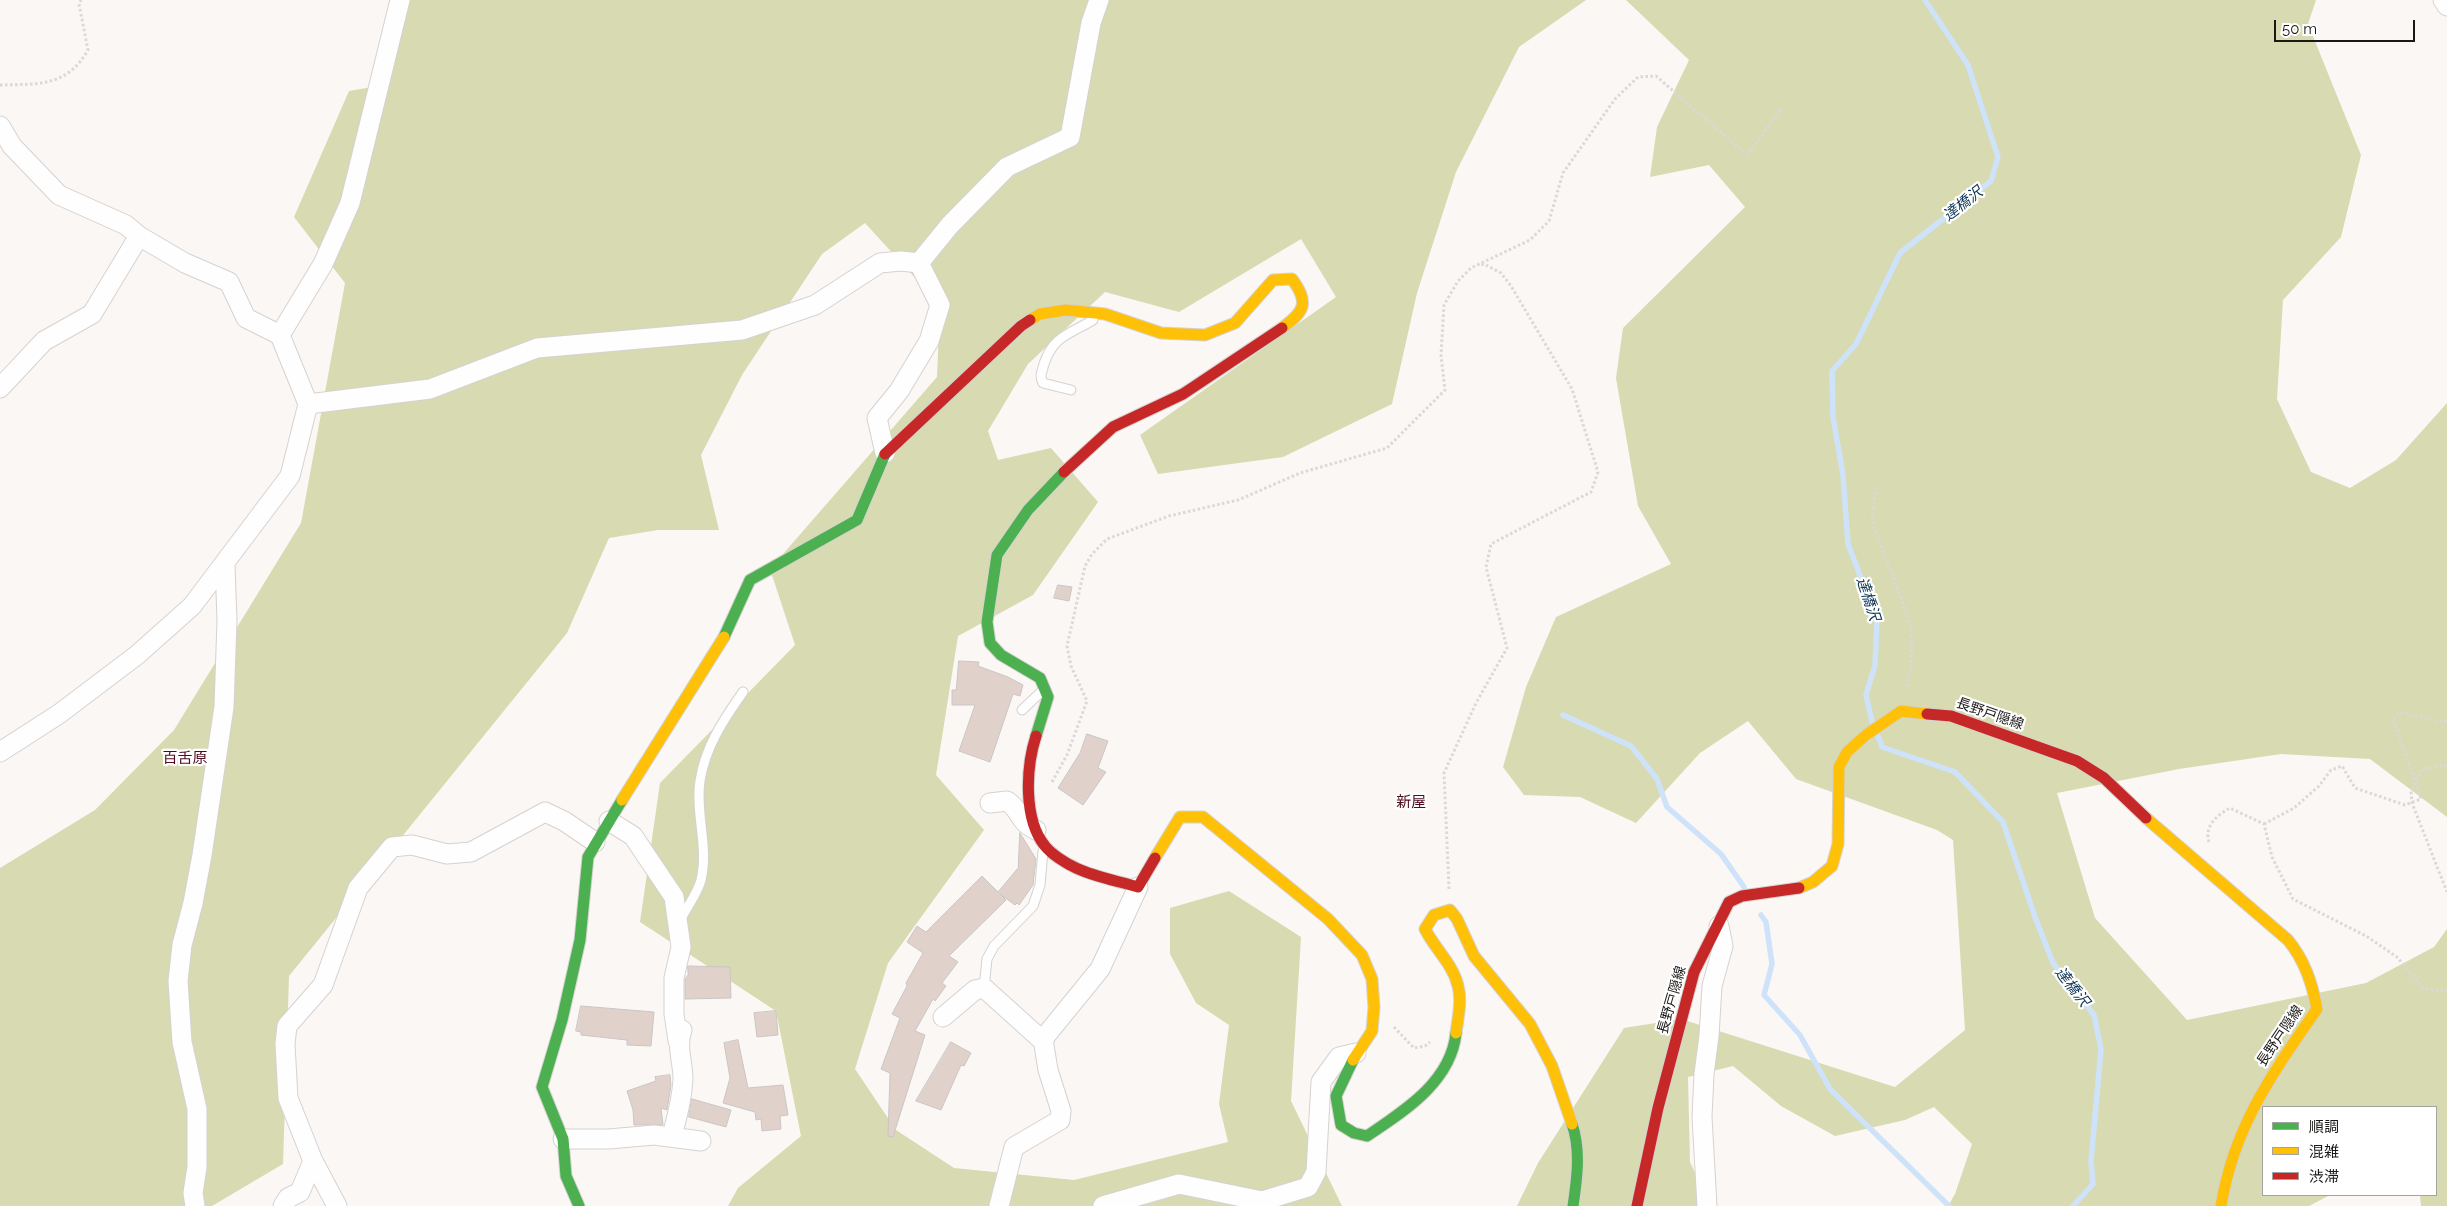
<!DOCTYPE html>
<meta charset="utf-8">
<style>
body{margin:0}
#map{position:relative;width:2447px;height:1206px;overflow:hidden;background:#fbf7f5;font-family:Raleway,"Noto Sans JP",sans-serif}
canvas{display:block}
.legend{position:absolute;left:2262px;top:1106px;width:175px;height:90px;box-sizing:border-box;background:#fff;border:1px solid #a3a3a2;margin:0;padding:6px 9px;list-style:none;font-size:15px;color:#1a1817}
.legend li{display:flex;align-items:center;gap:10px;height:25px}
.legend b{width:25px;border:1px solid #a3a3a2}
.scale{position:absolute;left:2274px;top:20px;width:141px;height:22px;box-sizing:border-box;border:2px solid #1a1817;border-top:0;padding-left:6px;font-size:15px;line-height:18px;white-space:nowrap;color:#1a1817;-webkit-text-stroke:4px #fff;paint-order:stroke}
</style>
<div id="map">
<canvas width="2447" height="1206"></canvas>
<ul class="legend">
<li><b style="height:6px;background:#4caf50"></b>順調</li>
<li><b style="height:6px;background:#ffc107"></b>混雑</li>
<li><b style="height:6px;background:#c62828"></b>渋滞</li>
</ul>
<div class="scale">50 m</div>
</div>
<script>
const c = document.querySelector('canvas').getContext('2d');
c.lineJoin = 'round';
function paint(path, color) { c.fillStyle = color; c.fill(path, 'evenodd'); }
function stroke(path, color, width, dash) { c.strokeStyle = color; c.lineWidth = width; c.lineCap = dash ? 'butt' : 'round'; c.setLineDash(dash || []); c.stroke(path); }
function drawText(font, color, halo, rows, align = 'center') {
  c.font = font + ' Raleway,"Noto Sans JP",sans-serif'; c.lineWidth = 4.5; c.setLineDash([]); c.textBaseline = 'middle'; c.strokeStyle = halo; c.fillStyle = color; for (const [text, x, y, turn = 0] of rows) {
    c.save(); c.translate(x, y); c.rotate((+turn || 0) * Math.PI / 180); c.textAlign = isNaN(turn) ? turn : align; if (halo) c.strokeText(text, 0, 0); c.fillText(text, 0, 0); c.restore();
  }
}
paint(new Path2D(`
 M 400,0 L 1586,0 L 1519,47 L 1456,172 L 1417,293 L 1392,404 L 1283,457 L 1158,474 L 1140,435 L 1336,297 L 1301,239 L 1179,312 L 1105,292 L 1028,364 L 988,431 L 998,460 L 1051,448 L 1098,502 L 1033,595 L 958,636 L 936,775 L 984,830 L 888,963 L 855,1069 L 896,1130 L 954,1168 L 1074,1180 L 1228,1142 L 1219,1104 L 1229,1025 L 1196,1003 L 1170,954 L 1170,908 L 1229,891 L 1301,937 L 1291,1101 L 1342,1206 L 728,1206 L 738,1188 L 801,1136 L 776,1011 L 640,922 L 660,783 L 795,645 L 770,569 L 937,377 L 940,305 L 865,223 L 822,254 L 742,375 L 701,455 L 719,530 L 658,530 L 609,538 L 567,633 L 289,976 L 283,1164 L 212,1206 L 0,1206 L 0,868 L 95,810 L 174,730 L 301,523 L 345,283 L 294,217 L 349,91 L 379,86 Z
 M 1626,0 L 2316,0 L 2308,24 L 2361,155 L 2341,237 L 2283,300 L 2277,399 L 2311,472 L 2350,488 L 2396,460 L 2447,403 L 2447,817 L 2370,759 L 2281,754 L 2179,769 L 2057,793 L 2095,918 L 2187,1020 L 2366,983 L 2434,947 L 2447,929 L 2447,1206 L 2421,1206 L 2420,1195 L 2436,1195 L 2436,1107 L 2263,1107 L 2263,1195 L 2330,1195 L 2309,1206 L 1948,1206 L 1955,1194 L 1972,1144 L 1934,1107 L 1905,1120 L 1835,1136 L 1781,1106 L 1733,1066 L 1688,1077 L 1690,1162 L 1711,1206 L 1517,1206 L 1538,1163 L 1624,1028 L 1681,1019 L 1895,1087 L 1965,1030 L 1953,840 L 1937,830 L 1796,779 L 1748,721 L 1700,753 L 1636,823 L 1580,797 L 1524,795 L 1503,767 L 1526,687 L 1556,617 L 1671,564 L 1638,506 L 1616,378 L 1623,328 L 1745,207 L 1709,165 L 1650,177 L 1657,127 L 1689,60 Z`), '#d8dab1');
stroke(new Path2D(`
 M 1563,715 L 1631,746 L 1657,779 L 1667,807 L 1721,854 L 1744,887
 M 1872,722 L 1866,695 L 1875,665 L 1877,620 L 1848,544 L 1843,475 L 1833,417 L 1832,371 L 1856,344 L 1900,253 L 1991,181 L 1998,157 L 1968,65 L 1925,0
 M 1878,736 L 1882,747 L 1955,772 L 2003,822 L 2035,917 L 2053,963 L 2094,1015 L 2101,1049 L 2091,1161 L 2093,1184 L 2073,1206
 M 1761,915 L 1766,922 L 1772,964 L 1764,995 L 1800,1035 L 1830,1089 L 1949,1206`), '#cee3fa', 5.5);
const building = new Path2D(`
 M 1058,585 L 1072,587 L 1069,601 L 1054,598 Z
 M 959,661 L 979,662 L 978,666 L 1008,677 L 1023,685 L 1020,696 L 1013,694 L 990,762 L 959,751 L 975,705 L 952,705 L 952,690 L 956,690 Z
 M 1087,734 L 1108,741 L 1098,768 L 1106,772 L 1083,805 L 1058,788 L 1080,753 Z
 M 1020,833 L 1036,859 L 1033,885 L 1019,905 L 1017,903 L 1015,905 L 1000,894 L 1006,900 L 949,956 L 958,962 L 942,983 L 946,986 L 935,1001 L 933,999 L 915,1031 L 925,1035 L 893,1137 L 888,1136 L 890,1073 L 881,1069 L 900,1018 L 892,1014 L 907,986 L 906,983 L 923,953 L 907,942 L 917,926 L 926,932 L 982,876 L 998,892 L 1018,868 Z
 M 688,966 L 730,967 L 731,998 L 685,999 L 685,979 L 688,975 Z
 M 581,1006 L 654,1012 L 651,1046 L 627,1045 L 627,1040 L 581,1035 L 581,1032 L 576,1031 Z
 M 776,1011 L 778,1035 L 757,1037 L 754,1013 Z
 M 738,1040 L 748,1088 L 783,1085 L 788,1115 L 780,1116 L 781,1129 L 762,1131 L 761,1119 L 756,1120 L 755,1112 L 723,1103 L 730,1078 L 724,1043 Z
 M 951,1042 L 971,1053 L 964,1066 L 961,1065 L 941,1110 L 916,1101 Z
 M 670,1075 L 671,1085 L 667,1110 L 661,1108 L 663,1125 L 634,1125 L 633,1110 L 627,1091 L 656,1081 L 655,1077 Z
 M 692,1099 L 731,1110 L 726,1127 L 689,1117 Z`);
paint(building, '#e1d1cb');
stroke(building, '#c9c6c5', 1);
const lane = new Path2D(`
 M 1071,390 L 1043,383 C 1039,376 1042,372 1044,364 C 1053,336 1070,334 1093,320
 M 1022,710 L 1041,692
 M 680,921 C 686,908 698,893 701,880 C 709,847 695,813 700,781 C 705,747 724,719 743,692
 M 984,988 L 987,959 L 994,946 L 1033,906 L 1040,885 L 1043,851`);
const street = new Path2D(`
 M 2443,0 L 2447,6
 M 0,126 L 12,146 L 59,195 L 126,225 L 139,236 L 185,263 L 229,282 L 246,318 L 280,335 L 308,404 L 290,476 L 192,606 L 137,655 L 59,714 L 0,752
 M 919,263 L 950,225 L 1007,167 L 1070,137 L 1091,23 L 1099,0
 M 280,335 L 323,264 L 350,203 L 400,0
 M 0,388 L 44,341 L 92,314 L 139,236
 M 308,404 L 430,389 L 537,348 L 742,330 L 815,305 L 880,263 L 901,261 L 919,263
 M 885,453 L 877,418 L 899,391 L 929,341 L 940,305 L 919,263
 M 990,803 L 1007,801 C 1022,811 1017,821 1036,830
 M 609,821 L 633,836 L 674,897 L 681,947 L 674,978 L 674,1014 L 678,1041
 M 943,1017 L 975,990 L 984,988 L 1044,1042
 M 672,1136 C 677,1117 682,1099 683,1079 C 683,1062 676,1047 682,1030
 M 563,1139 L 609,1139 L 654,1135 L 701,1141
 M 313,1161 L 288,1098 L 285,1044 L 287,1026 L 323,985 L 358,888 L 392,847 L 412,845 L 447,854 L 471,852 L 545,812 L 564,821 L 595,842
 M 195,1206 L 193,1193 L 197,1167 L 197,1109 L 182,1042 L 178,981 L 182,945 L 193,903 L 202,855 L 224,707 L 227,621 L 225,564
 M 283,1206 L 288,1198 L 300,1192 L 313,1161 L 337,1206
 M 999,1206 L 1014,1147 L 1060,1120 L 1061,1111 L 1048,1070 L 1043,1039 L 1100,969 L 1138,887
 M 1103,1206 L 1179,1184 L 1262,1201 L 1308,1187 L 1316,1172 L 1321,1082 L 1339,1057 L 1356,1053
 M 1707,1206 L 1702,1117 L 1704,1074 L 1709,1036 L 1712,986 L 1723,946 L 1719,926`);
const fast = new Path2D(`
 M 724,637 L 750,580 L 857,520 L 885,454
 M 1036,736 L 1048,697 L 1040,678 L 1001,655 L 990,643 L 987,622 L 997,555 L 1028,510 L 1064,472
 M 1353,1060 L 1336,1096 L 1341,1125 L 1354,1133 L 1367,1136 C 1404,1111 1451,1082 1456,1033
 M 1572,1124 C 1581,1150 1577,1179 1573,1206
 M 579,1206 L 566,1176 L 563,1139 L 542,1087 L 562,1020 L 580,940 L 588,857 L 622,800`);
const slow = new Path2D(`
 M 1030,320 L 1040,314 L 1066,310 L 1105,314 L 1161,333 L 1205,335 L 1235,323 L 1273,280 L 1292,279 C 1310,303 1304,312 1282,328
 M 622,800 L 724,637
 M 2146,818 L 2288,940 C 2305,961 2312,983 2317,1009 C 2272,1074 2234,1126 2221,1206
 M 1155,858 L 1180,817 L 1203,817 L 1328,919 L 1362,955 L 1372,979 L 1374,1007 L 1372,1031 L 1353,1060
 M 1799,888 L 1813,882 L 1832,866 L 1838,844 L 1839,767 L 1847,752 L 1866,735 L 1901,711 L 1927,714
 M 1456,1033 C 1458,1018 1462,1000 1458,986 C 1453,964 1435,949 1425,929 L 1434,915 L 1450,910 L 1457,919 L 1474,956 L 1530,1024 L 1552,1066 L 1572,1124`);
const jam = new Path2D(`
 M 885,454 L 1021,326 L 1030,320
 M 1064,472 L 1113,427 L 1183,394 L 1282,328
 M 1927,714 L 1951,716 L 2077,761 L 2104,778 L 2146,818
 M 1036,736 C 1026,767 1023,819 1045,846 C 1051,854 1067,864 1076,868 C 1095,877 1118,881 1138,887 L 1155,858
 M 1637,1206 L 1658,1108 L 1694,972 L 1729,902 L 1742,896 L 1799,888`);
stroke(lane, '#d5d2d0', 11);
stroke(street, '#d5d2d0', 21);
stroke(fast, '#d5d2d0', 13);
stroke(slow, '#d5d2d0', 13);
stroke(jam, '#d5d2d0', 13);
stroke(new Path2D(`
 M 0,85 C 38,84 67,87 88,50 L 79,4 L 81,0
 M 1876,487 L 1872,521 L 1911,625 L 1912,653 L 1910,672 L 1906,688
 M 2447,765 L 2423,769 L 2411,791 L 2412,803 L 2447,892
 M 1052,782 L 1067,755 L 1087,701 L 1071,666 L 1067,646 L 1085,566 L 1092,554 L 1107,539 L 1169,516 L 1238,500 L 1300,473 L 1387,448 L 1445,390 L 1441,355 L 1444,305 L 1458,281 L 1471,268 L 1530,240 L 1549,221 L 1563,173 L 1615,99 L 1638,77 L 1656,76 L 1747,155 L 1781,109
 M 2264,824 L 2294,808 L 2319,786 L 2331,770 L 2342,766 L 2355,788 L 2405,805 L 2421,799 L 2393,719 L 2399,712 L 2438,721 L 2447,721
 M 2209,842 C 2204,826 2217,815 2230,808 L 2264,824 L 2272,857 L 2293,899 L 2366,936 L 2397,957 L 2423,988 L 2439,991 L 2447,990
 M 1449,889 L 1444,773 L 1476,703 L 1507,648 L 1486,567 L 1491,544 L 1591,492 L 1598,472 L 1572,389 L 1511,286 L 1501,273 L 1484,264 L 1481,265
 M 1394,1027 L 1414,1048 L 1425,1046 L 1430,1042`), '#dad8d8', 3, [2.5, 2.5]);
stroke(lane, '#fefefe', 9);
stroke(street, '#fefefe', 19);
stroke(fast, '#4caf50', 11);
stroke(slow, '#ffc107', 11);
stroke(jam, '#c62828', 11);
drawText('14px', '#1a1817', '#fff', [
 ["長野戸隠線",1990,714,19],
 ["長野戸隠線",1672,1000,-74],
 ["長野戸隠線",2280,1036,-56]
]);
drawText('italic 15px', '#0d3557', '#fff', [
 ["達橋沢",1963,204,-38],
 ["達橋沢",1868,599,72],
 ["達橋沢",2072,987,52]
]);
drawText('15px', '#500b1e', '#fff', [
 ["百舌原",185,758],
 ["新屋",1411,802]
]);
</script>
